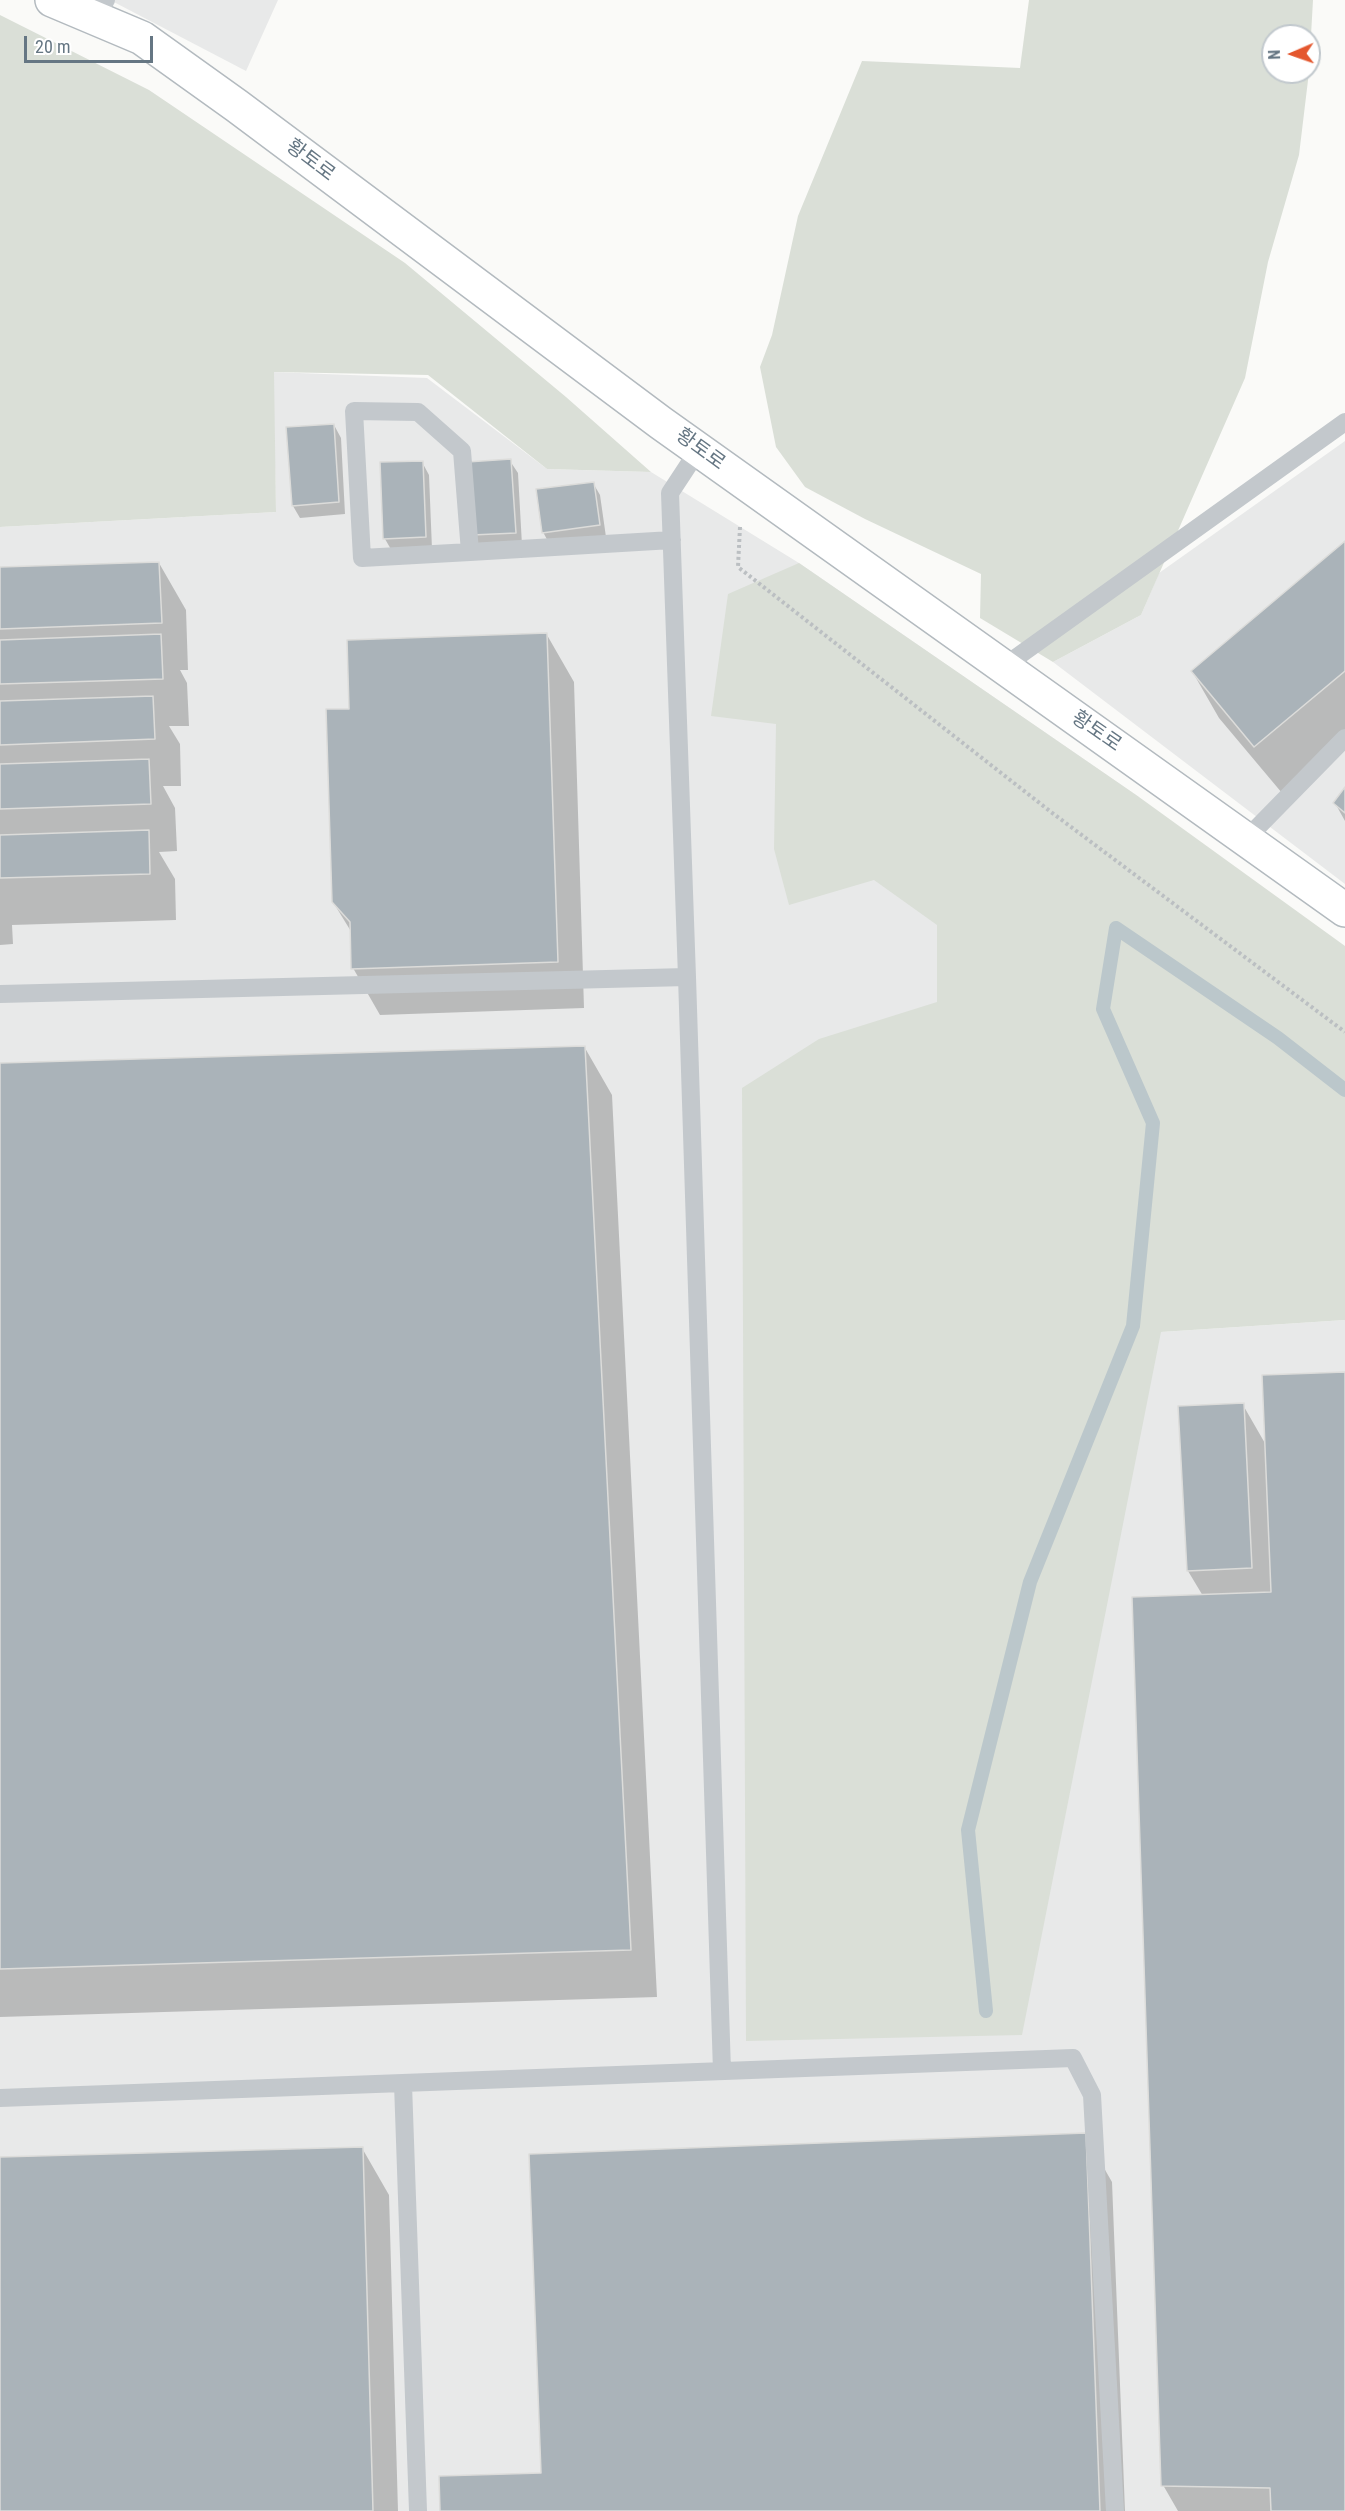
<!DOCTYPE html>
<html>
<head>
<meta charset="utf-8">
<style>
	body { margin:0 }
	#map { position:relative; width:1345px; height:2511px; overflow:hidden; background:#fafaf8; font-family:"Roboto Condensed",sans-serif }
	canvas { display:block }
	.north { position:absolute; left:1261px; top:24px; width:60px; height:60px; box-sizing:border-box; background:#fff; border:2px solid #c1c8cd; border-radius:50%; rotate:268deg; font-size:16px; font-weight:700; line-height:24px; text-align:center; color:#657683 }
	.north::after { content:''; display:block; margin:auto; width:21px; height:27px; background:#e4572e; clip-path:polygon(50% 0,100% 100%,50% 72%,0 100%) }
	.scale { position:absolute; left:24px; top:36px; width:129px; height:27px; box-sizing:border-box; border:3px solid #657683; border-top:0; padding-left:8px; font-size:18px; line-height:21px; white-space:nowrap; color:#657683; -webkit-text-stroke:4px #fff; paint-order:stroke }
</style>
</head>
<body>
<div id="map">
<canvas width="1345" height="2511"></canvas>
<div class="north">N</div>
<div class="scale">20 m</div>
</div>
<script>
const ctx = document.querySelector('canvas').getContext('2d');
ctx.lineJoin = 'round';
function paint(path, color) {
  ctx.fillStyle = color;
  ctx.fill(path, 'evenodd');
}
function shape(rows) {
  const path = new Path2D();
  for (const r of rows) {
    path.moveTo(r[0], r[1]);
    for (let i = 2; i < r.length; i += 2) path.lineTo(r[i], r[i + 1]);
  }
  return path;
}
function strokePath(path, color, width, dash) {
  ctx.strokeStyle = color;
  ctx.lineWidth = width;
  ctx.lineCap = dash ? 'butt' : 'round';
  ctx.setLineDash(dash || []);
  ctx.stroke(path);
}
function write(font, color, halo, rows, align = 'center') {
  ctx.font = font + ' "Roboto Condensed","Noto Sans KR",sans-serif';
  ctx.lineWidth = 6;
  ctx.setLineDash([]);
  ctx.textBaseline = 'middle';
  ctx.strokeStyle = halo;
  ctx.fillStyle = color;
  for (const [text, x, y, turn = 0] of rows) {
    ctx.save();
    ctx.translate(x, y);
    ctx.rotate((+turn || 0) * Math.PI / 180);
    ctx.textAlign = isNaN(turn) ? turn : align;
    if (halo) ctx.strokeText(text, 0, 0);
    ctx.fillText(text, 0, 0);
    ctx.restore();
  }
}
paint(shape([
	[110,0,278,0,246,71],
	[273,372,427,378,547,469,651,472,799,563,1139,797,1161,1332,1345,1320,1345,2511,0,2511,0,527,276,512],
	[1345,441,1345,884,1053,662,1141,615,1159,573]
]), '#e8e9e9');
paint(shape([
	[1029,0,1313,0,1309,71,1309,36,1273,36,1273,72,1309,72,1299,155,1268,262,1245,378,1141,615,1053,662,980,618,981,574,865,519,805,487,776,447,760,367,772,335,798,216,862,61,1020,68],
	[0,15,149,90,405,263,566,397,651,472,547,469,428,375,274,372,276,512,0,527],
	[799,563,1139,797,1345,946,1345,1320,1161,1332,1022,2035,746,2041,742,1088,819,1039,937,1002,937,925,874,880,789,905,774,849,776,724,711,716,728,594]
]), '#dadfd7');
paint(shape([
	[334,425,341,438,345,514,300,518,293,506],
	[510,461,518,473,522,545,480,547,473,535],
	[422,462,429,475,432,549,392,551,385,539],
	[593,483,600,495,606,537,550,545,543,532],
	[1345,543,1345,740,1282,793,1219,718,1192,671],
	[159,563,186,610,188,670,180,670,187,683,189,726,169,726,180,744,181,786,163,786,175,808,177,851,159,852,175,879,176,920,12,925,13,944,0,945,0,569],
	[547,635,574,682,584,1008,380,1015,353,968,352,933,333,902],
	[1345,790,1345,821,1335,803],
	[585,1048,612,1095,657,1997,0,2017,0,1064],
	[1345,1373,1345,2511,1178,2511,1163,2485,1203,1596,1188,1571,1243,1405,1266,1445],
	[1085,2135,1112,2182,1125,2511,442,2511,543,2474],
	[362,2148,389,2195,398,2511,0,2511,0,2159]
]), '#0003');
strokePath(shape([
	[986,2011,968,1830,1030,1582,1133,1326,1153,1123,1103,1009,1116,928,1278,1038,1345,1090]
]), '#bbc7cb', 14);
const building = shape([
	[334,424,339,502,292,506,286,427,334,424],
	[511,459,516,533,472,535,467,462,511,459],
	[423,461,426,537,383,539,380,462,423,461],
	[594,482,600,525,542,533,536,489,594,482],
	[1345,541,1345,671,1254,747,1191,671,1345,541],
	[159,562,162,623,0,629,0,567,159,562],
	[547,633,558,962,351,969,350,922,332,902,326,709,349,709,347,640,547,633],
	[161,634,163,679,0,684,0,640,161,634],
	[153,696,155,739,0,745,0,701,153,696],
	[149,759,151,804,0,809,0,764,149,759],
	[1345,787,1345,813,1333,803,1345,787],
	[149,830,150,874,0,878,0,835,149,830],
	[585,1046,631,1950,0,1969,0,1063,585,1046],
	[1345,1372,1345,2511,1271,2511,1270,2488,1161,2486,1132,1597,1271,1592,1262,1375,1345,1372],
	[1244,1403,1252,1568,1187,1571,1178,1406,1244,1403],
	[1086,2133,1100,2511,440,2511,439,2476,541,2473,529,2154,1086,2133],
	[363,2147,373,2511,0,2511,0,2157,363,2147]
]);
paint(building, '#aab3b9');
strokePath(building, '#dcdcda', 1.5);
const secondary = shape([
	[52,0,142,38,237,106,661,423,1345,910]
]);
strokePath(secondary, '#b3babf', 36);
strokePath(shape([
	[740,527,738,567,1051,812,1345,1032]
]), '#bbbfc2', 4, [3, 3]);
strokePath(shape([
	[93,17,106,0],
	[470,552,462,451,418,412,354,411,362,558,470,552,672,540],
	[1003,667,1345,422],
	[1246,839,1345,738],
	[687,977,670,493,699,449],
	[0,994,687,977,722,2071],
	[403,2084,418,2511],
	[0,2098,1073,2058,1092,2095,1115,2511]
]), '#c3c8cc', 18);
strokePath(secondary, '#fff', 33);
write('20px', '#657683', '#fff', [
	["황토로",310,161,37],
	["황토로",700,450,36],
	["황토로",1096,732,35]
]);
</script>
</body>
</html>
